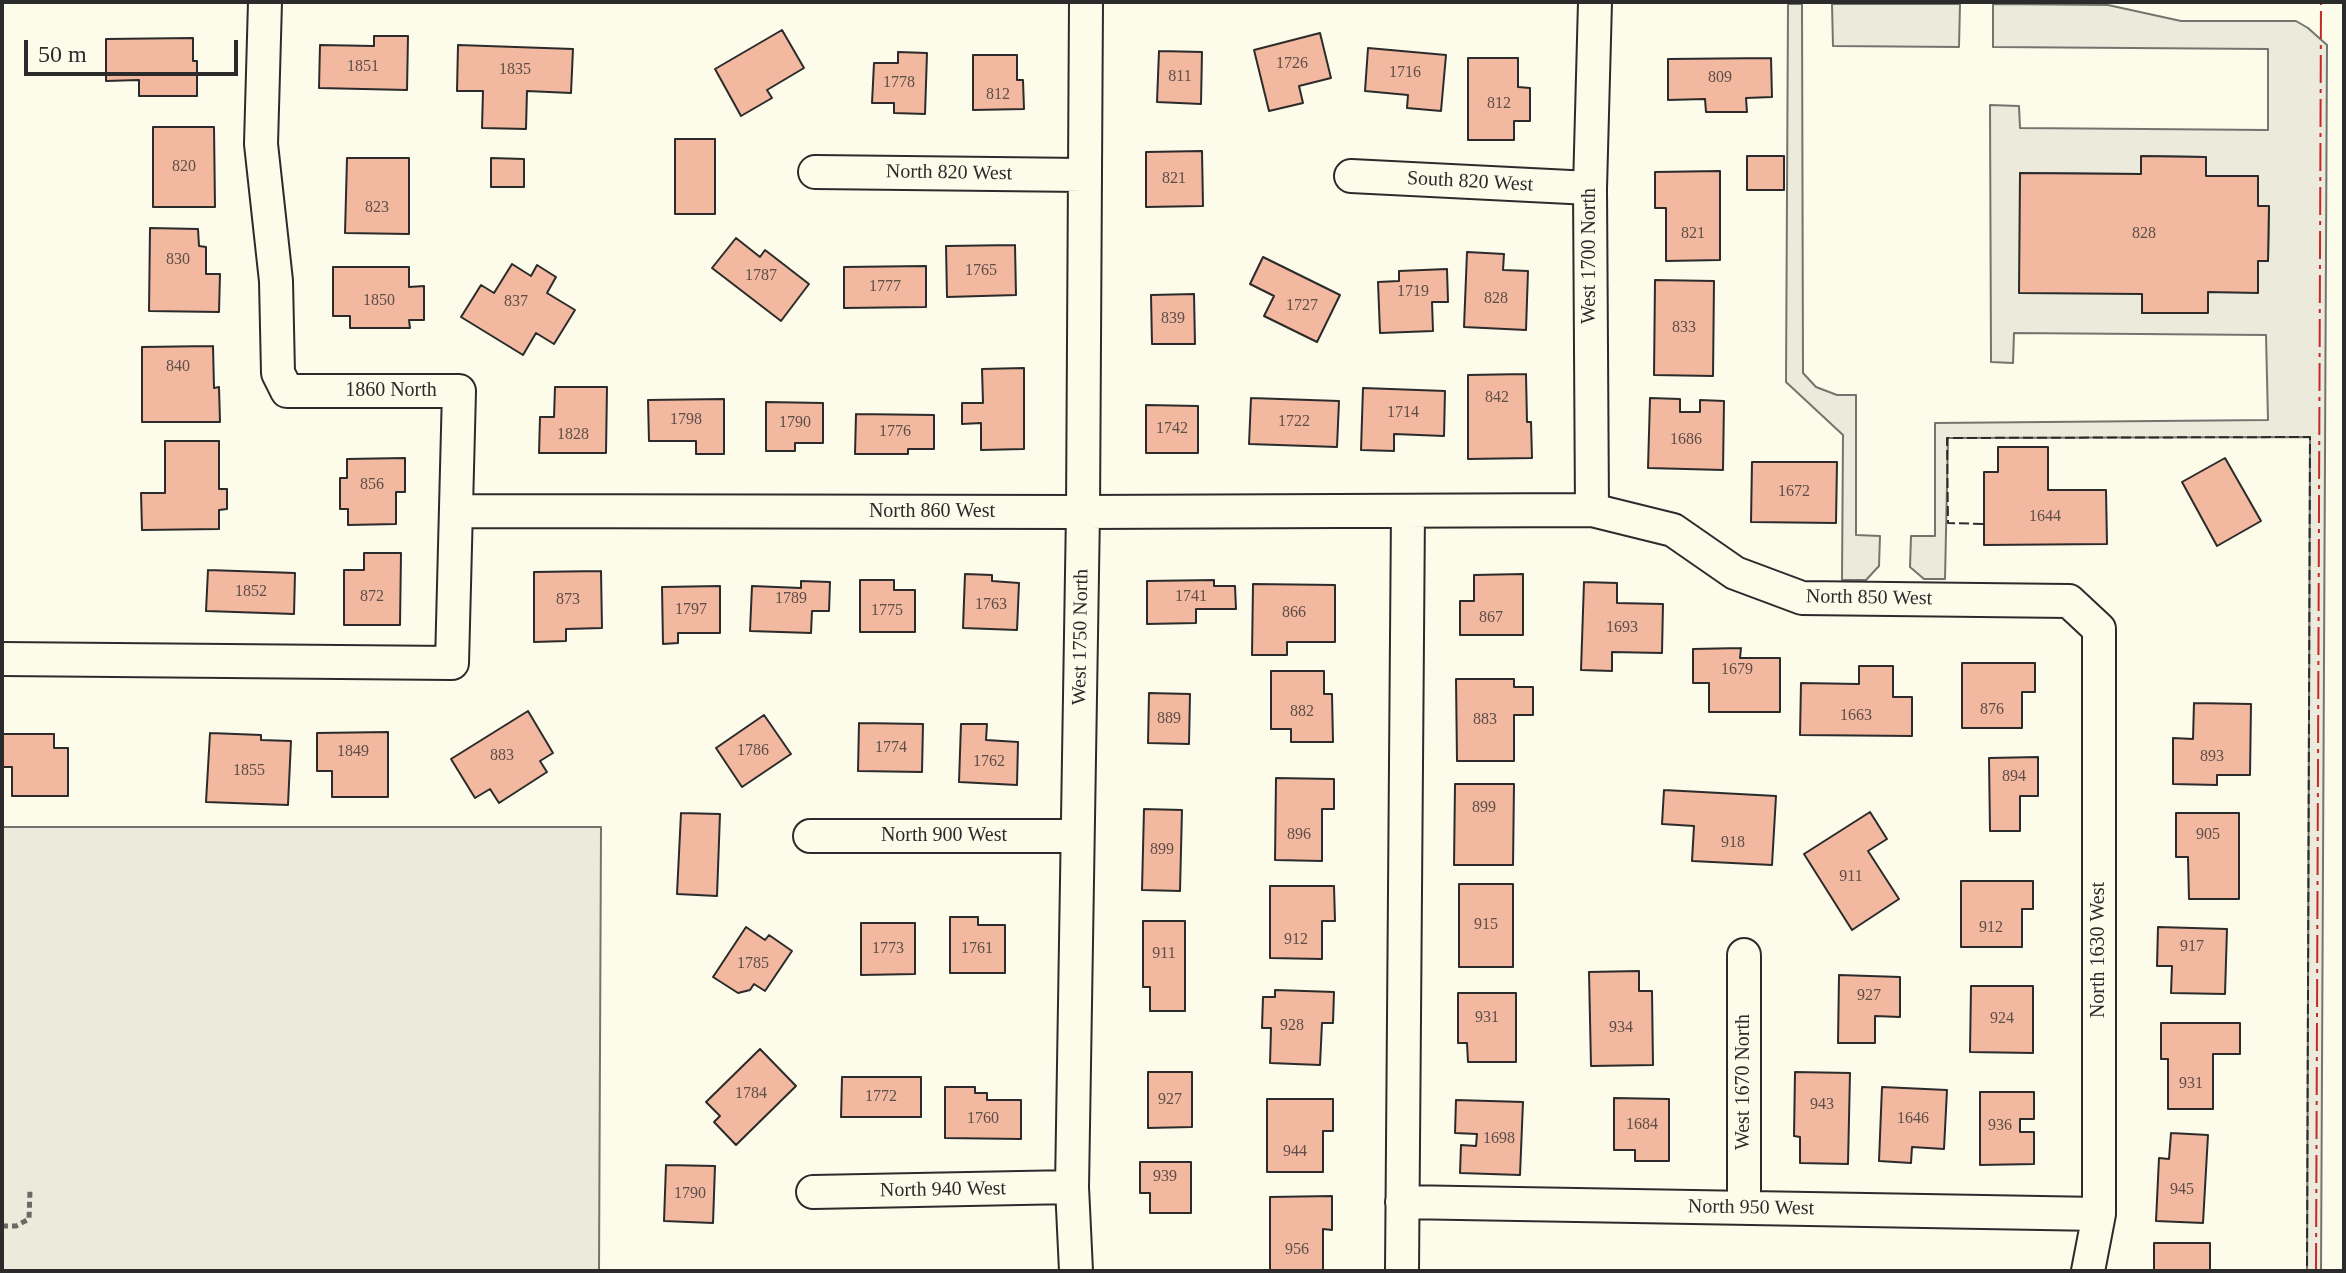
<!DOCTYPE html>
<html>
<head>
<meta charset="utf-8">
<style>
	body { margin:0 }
	#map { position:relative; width:2346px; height:1273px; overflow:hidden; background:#fdfbea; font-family:"Times New Roman",serif }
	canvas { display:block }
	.frame { position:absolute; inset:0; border:4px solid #2b2b2b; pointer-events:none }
	.scale { position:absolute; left:24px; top:40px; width:214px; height:36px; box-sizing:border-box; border:4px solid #2b2b2b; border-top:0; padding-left:10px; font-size:24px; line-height:28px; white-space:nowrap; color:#2b2b2b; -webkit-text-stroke:6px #fdfbea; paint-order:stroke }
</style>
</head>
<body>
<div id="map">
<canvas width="2346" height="1273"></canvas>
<div class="frame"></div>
<div class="scale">50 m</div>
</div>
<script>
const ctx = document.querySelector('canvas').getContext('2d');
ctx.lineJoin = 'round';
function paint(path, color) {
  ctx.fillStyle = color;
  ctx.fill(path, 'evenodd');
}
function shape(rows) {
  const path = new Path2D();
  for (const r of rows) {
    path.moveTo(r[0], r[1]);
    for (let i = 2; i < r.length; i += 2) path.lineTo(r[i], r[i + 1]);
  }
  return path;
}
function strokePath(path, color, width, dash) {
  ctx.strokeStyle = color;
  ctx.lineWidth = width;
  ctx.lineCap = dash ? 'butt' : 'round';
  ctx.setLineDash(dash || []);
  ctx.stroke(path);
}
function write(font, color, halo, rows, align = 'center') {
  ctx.font = font + ' "Times New Roman",serif';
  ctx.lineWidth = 6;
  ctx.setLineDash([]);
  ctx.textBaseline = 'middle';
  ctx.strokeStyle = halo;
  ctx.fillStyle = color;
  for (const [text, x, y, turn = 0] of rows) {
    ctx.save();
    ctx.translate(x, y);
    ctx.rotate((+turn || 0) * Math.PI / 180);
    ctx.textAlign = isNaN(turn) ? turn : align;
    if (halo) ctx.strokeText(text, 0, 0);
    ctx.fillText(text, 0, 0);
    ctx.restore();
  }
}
const green = shape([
	[1788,4,1802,4,1803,373,1816,387,1837,395,1856,395,1856,535,1880,536,1879,566,1866,580,1842,580,1843,435,1786,382,1788,4],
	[1832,4,1960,4,1959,47,1833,46,1832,4],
	[1993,4,2108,5,2181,21,2296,21,2308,28,2327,45,2321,1271,2307,1271,2310,437,1948,438,1945,579,1924,579,1910,567,1911,536,1935,536,1935,423,2268,420,2266,335,2014,333,2013,363,1991,362,1990,105,2019,106,2020,128,2268,130,2268,49,1993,47,1993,4],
	[2142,156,2205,157,2206,176,2258,176,2258,206,2269,207,2268,261,2258,261,2258,292,2208,292,2207,313,2142,313,2142,294,2020,173,2141,174,2142,156],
	[2,827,601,827,599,1271,2,1271,2,827]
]);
paint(green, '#ecebdb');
strokePath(green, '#74746e', 2);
const building = shape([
	[782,30,804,68,767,90,772,98,741,116,715,69,782,30],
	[1320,33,1331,78,1299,86,1303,103,1269,111,1254,50,1320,33],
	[374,36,408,36,407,90,319,88,320,45,374,46,374,36],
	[193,38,193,61,197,61,197,96,139,96,139,80,106,81,106,39,193,38],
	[458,45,573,49,571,93,527,91,526,129,482,128,483,91,457,91,458,45],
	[1368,48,1446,55,1441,111,1407,108,1408,95,1365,91,1368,48],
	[1159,51,1202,52,1201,104,1157,102,1159,51],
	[898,52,927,53,925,114,894,113,894,103,872,103,874,63,898,63,898,52],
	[973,55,1017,55,1017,80,1023,80,1024,109,973,110,973,55],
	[1468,58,1518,58,1518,87,1530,88,1530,121,1514,121,1514,140,1468,140,1468,58],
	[1771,58,1772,97,1746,98,1747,112,1706,112,1705,99,1668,100,1668,59,1771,58],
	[153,127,214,127,215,207,153,207,153,127],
	[675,139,715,139,715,214,675,214,675,139],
	[1202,151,1203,206,1146,207,1146,152,1202,151],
	[1747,156,1784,156,1784,190,1747,190,1747,156],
	[2141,156,2206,157,2206,176,2258,176,2258,206,2269,206,2268,261,2258,261,2258,293,2208,292,2208,313,2142,313,2142,294,2019,293,2020,173,2141,174,2141,156],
	[347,158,409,158,409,234,345,233,347,158],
	[491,158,524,159,524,187,491,187,491,158],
	[1720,171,1720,260,1666,261,1666,208,1655,208,1655,172,1720,171],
	[150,228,198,229,199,246,206,247,206,274,220,274,219,312,149,311,150,228],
	[736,238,760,257,765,250,809,284,781,321,712,268,736,238],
	[1015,245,1016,295,947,297,946,246,1015,245],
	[1467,252,1504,254,1503,270,1528,271,1526,330,1464,327,1467,252],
	[1263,257,1340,295,1317,342,1264,316,1274,296,1250,284,1263,257],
	[512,264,531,276,537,265,556,277,547,293,575,310,554,344,536,333,523,355,461,317,481,285,494,293,512,264],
	[926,266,926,307,844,308,844,267,926,266],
	[333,267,409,267,409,287,424,286,424,320,409,320,410,328,350,328,350,316,333,316,333,267],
	[1447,269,1448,302,1432,302,1433,331,1380,333,1378,282,1399,281,1399,271,1447,269],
	[1655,280,1714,281,1713,376,1654,375,1655,280],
	[1194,294,1195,344,1152,344,1151,295,1194,294],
	[213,346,214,388,219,387,220,422,142,422,142,347,213,346],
	[1024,368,1024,449,981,450,981,423,962,424,962,403,983,403,982,369,1024,368],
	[1526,374,1527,422,1531,422,1532,458,1468,459,1468,375,1526,374],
	[555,387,607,387,606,453,539,453,540,417,554,417,555,387],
	[1363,388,1445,391,1444,436,1394,434,1394,451,1361,450,1363,388],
	[1251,398,1339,401,1337,447,1249,444,1251,398],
	[1650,398,1680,399,1680,412,1700,412,1700,400,1724,401,1723,470,1648,468,1650,398],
	[724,399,724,454,696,454,696,441,649,441,648,400,724,399],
	[766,402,823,403,823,443,795,443,795,451,766,451,766,402],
	[1146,405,1198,406,1198,453,1146,453,1146,405],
	[856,414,934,415,934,449,908,449,908,454,855,454,856,414],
	[165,441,219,441,219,489,227,489,227,509,219,510,219,529,142,530,141,493,165,493,165,441],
	[1998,447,2048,447,2048,490,2106,490,2107,544,1984,545,1984,472,1998,472,1998,447],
	[405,458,405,492,396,492,396,524,348,525,348,509,340,509,340,478,347,478,347,459,405,458],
	[2225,458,2261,521,2217,546,2182,482,2225,458],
	[1752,462,1837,462,1836,523,1751,522,1752,462],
	[364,553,401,553,400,625,344,625,344,570,364,570,364,553],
	[208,570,295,573,294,614,206,611,208,570],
	[601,571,602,628,566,629,566,641,534,642,534,572,601,571],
	[965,574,992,575,992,581,1019,583,1017,630,963,628,965,574],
	[1523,574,1523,635,1460,635,1460,601,1474,601,1474,575,1523,574],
	[860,580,894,580,894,590,915,590,915,632,860,632,860,580],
	[1214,580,1214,586,1235,586,1236,609,1196,609,1196,623,1147,624,1147,581,1214,580],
	[801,581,830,582,829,611,812,611,811,633,750,631,752,586,801,588,801,581],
	[1584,582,1617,583,1617,603,1663,604,1662,653,1612,652,1612,671,1581,670,1584,582],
	[1253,584,1335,585,1335,642,1287,642,1287,655,1252,655,1253,584],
	[720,586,720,633,678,633,678,643,663,644,662,587,720,586],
	[1741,648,1740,658,1780,658,1780,712,1709,712,1709,683,1693,683,1693,649,1741,648],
	[1962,663,2035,663,2035,692,2022,692,2022,728,1962,728,1962,663],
	[1859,666,1893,666,1893,697,1912,697,1912,736,1800,735,1801,683,1859,684,1859,666],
	[1271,671,1324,671,1324,694,1332,694,1333,742,1291,742,1291,729,1271,729,1271,671],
	[1456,679,1514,679,1514,687,1533,687,1533,715,1514,715,1514,761,1457,761,1456,679],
	[1149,693,1190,694,1189,744,1148,743,1149,693],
	[2194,703,2251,704,2250,775,2217,775,2217,785,2173,784,2173,738,2193,739,2194,703],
	[528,711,553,753,540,761,547,772,499,803,490,789,475,798,451,759,528,711],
	[764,715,791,754,742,787,716,748,764,715],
	[859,723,923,724,922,772,858,771,859,723],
	[961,724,987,724,986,740,1018,742,1017,785,959,782,961,724],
	[388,732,388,797,332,797,332,771,317,771,317,733,388,732],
	[210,733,261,735,261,740,291,741,288,805,206,802,210,733],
	[2,734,54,734,54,748,68,748,68,796,12,796,12,767,2,767,2,734],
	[2038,757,2038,796,2020,796,2020,831,1990,831,1989,758,2038,757],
	[1276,778,1334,779,1334,809,1322,809,1322,861,1275,860,1276,778],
	[1455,784,1514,784,1513,865,1454,865,1455,784],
	[1664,790,1776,796,1772,865,1692,861,1694,826,1662,824,1664,790],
	[1144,809,1182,810,1180,891,1142,890,1144,809],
	[1870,812,1887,839,1868,851,1899,899,1852,930,1804,854,1870,812],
	[681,813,720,814,717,896,677,894,681,813],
	[2176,813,2239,813,2239,899,2189,899,2188,857,2176,857,2176,813],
	[1961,881,2033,881,2033,909,2022,909,2022,947,1961,947,1961,881],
	[1459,884,1513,884,1513,967,1459,967,1459,884],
	[1270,886,1334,886,1335,921,1322,921,1322,959,1270,958,1270,886],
	[950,917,978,917,978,925,1005,925,1005,973,950,973,950,917],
	[1143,921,1185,921,1185,1011,1150,1011,1150,987,1143,987,1143,921],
	[861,923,915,923,915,974,861,975,861,923],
	[746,927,765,940,769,935,792,951,765,991,754,984,750,990,738,993,713,977,746,927],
	[2158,927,2227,929,2225,994,2171,993,2172,966,2157,966,2158,927],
	[1639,971,1639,991,1652,991,1653,1065,1591,1066,1589,972,1639,971],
	[1839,975,1900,977,1900,1017,1875,1016,1875,1043,1838,1043,1839,975],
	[1971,986,2033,986,2033,1053,1970,1052,1971,986],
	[1275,990,1334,992,1333,1023,1322,1023,1320,1065,1270,1063,1271,1028,1262,1028,1263,997,1275,997,1275,990],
	[1458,993,1516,993,1516,1062,1468,1062,1467,1043,1458,1043,1458,993],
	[2161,1023,2240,1023,2240,1054,2213,1054,2213,1109,2168,1109,2168,1059,2161,1059,2161,1023],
	[760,1049,796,1086,736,1145,714,1122,720,1116,706,1102,760,1049],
	[1148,1072,1192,1072,1192,1127,1148,1128,1148,1072],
	[1795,1072,1850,1073,1848,1164,1800,1163,1800,1137,1794,1136,1795,1072],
	[842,1077,921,1077,921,1117,841,1117,842,1077],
	[945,1087,975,1087,975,1093,987,1093,987,1100,1021,1100,1021,1139,945,1138,945,1087],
	[1882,1087,1947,1090,1944,1149,1912,1147,1911,1163,1879,1161,1882,1087],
	[1980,1092,2034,1092,2034,1119,2020,1119,2020,1132,2034,1132,2034,1164,1980,1165,1980,1092],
	[1614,1098,1669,1099,1669,1161,1635,1161,1635,1150,1614,1150,1614,1098],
	[1267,1099,1333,1099,1333,1131,1323,1131,1323,1172,1267,1172,1267,1099],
	[1456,1100,1523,1102,1520,1175,1460,1173,1461,1145,1476,1146,1477,1134,1455,1133,1456,1100],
	[2171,1133,2208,1135,2203,1223,2156,1221,2159,1158,2169,1159,2171,1133],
	[1140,1162,1191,1162,1191,1213,1150,1213,1150,1193,1140,1193,1140,1162],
	[666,1165,715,1166,713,1223,664,1221,666,1165],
	[1332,1196,1332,1230,1323,1229,1323,1271,1270,1271,1270,1197,1332,1196],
	[2154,1243,2210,1243,2210,1271,2154,1271,2154,1243]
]);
paint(building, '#f2b8a0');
strokePath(building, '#2b2b2b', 2);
const minor = shape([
	[815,172,1083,175],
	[1351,176,1590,188],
	[1592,510,1590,188,1595,2],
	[456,511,1083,512,1592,510,1673,530,1735,573,1802,598,2069,601,2099,629,2099,1214,2088,1271],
	[2,659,452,663,459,391,287,391,278,373,276,281,261,144,265,2],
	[810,836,1077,836],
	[1744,955,1744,1208],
	[813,1192,1072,1187],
	[1402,1202,2099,1214],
	[1076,1271,1072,1187,1083,512,1086,2],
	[1402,1271,1408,511]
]);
strokePath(minor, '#2b2b2b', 36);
strokePath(shape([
	[2,1226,16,1226,29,1219,30,1191]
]), '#6a6964', 5, [6, 4]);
strokePath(minor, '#fdfbea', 32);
strokePath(shape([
	[1983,524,1948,523,1947,438,2310,437,2307,1271]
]), '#2b2b2b', 2, [10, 4]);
strokePath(shape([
	[2316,1271,2321,2]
]), '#c62828', 2, [28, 6, 4, 6]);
write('16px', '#5d4e48', null, [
	["1726",1292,64],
	["1851",363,67],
	["1835",515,70],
	["1716",1405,73],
	["811",1180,77],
	["809",1720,78],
	["1778",899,83],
	["812",998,95],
	["812",1499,104],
	["820",184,167],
	["821",1174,179],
	["823",377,208],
	["821",1693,234],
	["828",2144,234],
	["830",178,260],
	["1765",981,271],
	["1787",761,276],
	["1777",885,287],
	["1719",1413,292],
	["828",1496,299],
	["1850",379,301],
	["837",516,302],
	["1727",1302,306],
	["839",1173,319],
	["833",1684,328],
	["840",178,367],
	["842",1497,398],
	["1714",1403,413],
	["1798",686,420],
	["1722",1294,422],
	["1790",795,423],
	["1742",1172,429],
	["1776",895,432],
	["1828",573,435],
	["1686",1686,440],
	["856",372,485],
	["1672",1794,492],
	["1644",2045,517],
	["1852",251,592],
	["872",372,597],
	["1741",1191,597],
	["1789",791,599],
	["873",568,600],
	["1763",991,605],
	["1797",691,610],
	["1775",887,611],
	["866",1294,613],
	["867",1491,618],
	["1693",1622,628],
	["1679",1737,670],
	["876",1992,710],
	["882",1302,712],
	["1663",1856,716],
	["889",1169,719],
	["883",1485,720],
	["1774",891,748],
	["1786",753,751],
	["1849",353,752],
	["883",502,756],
	["893",2212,757],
	["1762",989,762],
	["1855",249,771],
	["894",2014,777],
	["899",1484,808],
	["896",1299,835],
	["905",2208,835],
	["918",1733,843],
	["899",1162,850],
	["911",1851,877],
	["915",1486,925],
	["912",1991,928],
	["912",1296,940],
	["917",2192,947],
	["1773",888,949],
	["1761",977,949],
	["911",1164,954],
	["1785",753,964],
	["927",1869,996],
	["931",1487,1018],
	["924",2002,1019],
	["928",1292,1026],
	["934",1621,1028],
	["931",2191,1084],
	["1784",751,1094],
	["1772",881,1097],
	["927",1170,1100],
	["943",1822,1105],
	["1760",983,1119],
	["1646",1913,1119],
	["1684",1642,1125],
	["936",2000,1126],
	["1698",1499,1139],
	["944",1295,1152],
	["939",1165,1177],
	["945",2182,1190],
	["1790",690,1194],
	["956",1297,1250]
]);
write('20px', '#2b2b2b', '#fdfbea', [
	["North 820 West",949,173,1],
	["South 820 West",1470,182,3],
	["West 1700 North",1590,256,-90],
	["1860 North",391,391],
	["North 860 West",932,512],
	["North 850 West",1869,598,1],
	["West 1750 North",1081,637,-89],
	["North 900 West",944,836],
	["North 1630 West",2099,950,-90],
	["West 1670 North",1744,1082,-90],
	["North 940 West",943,1190,-1],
	["North 950 West",1751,1208,1]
]);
</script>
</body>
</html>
